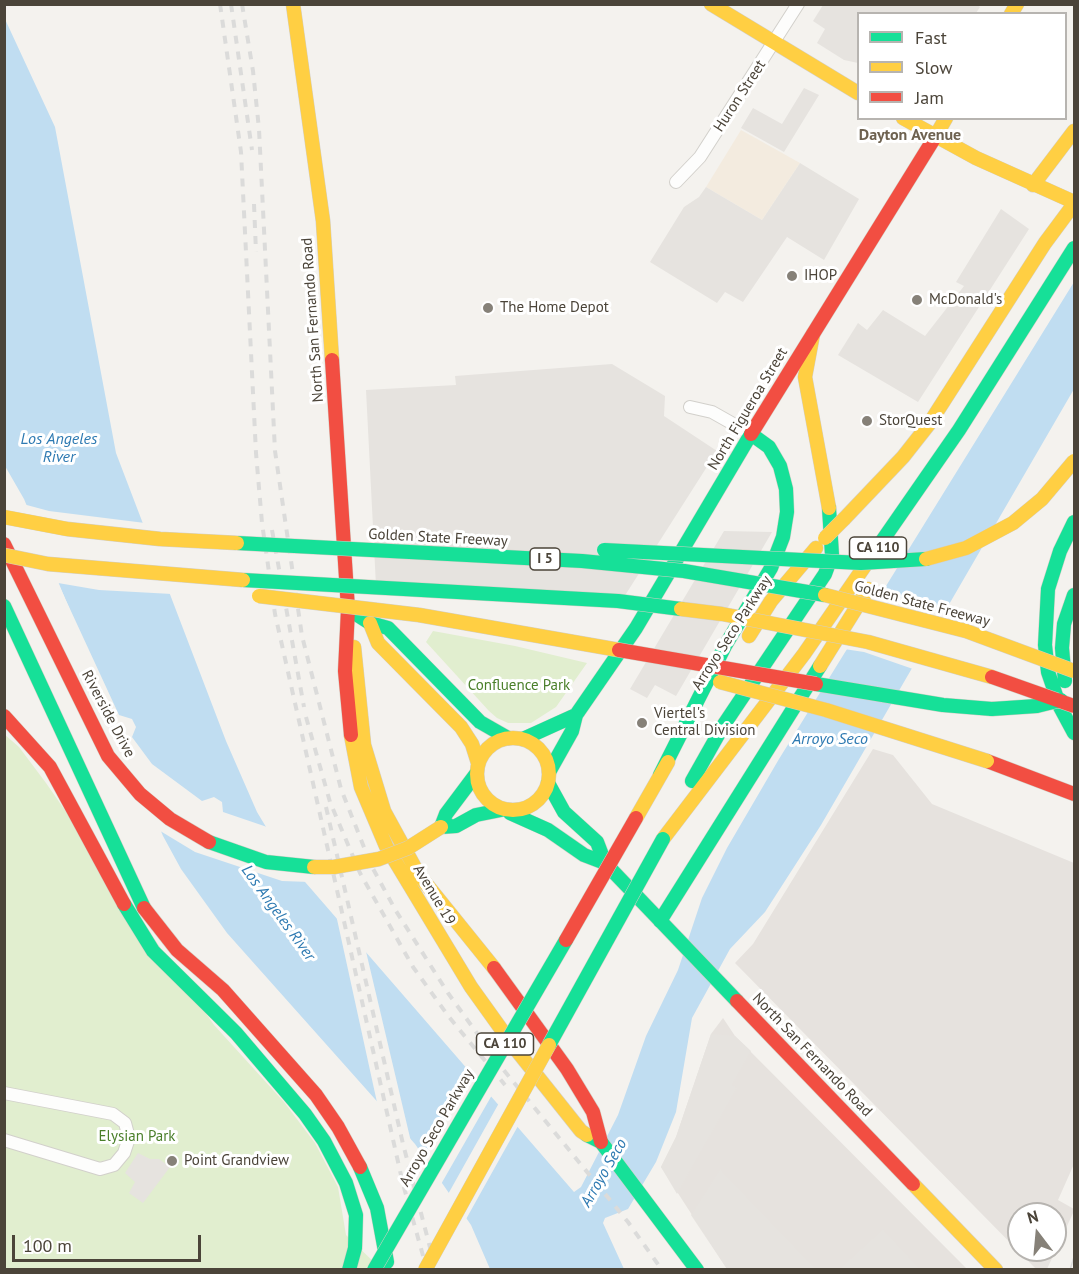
<!DOCTYPE html>
<html>
<head>
<meta charset="utf-8">
<style>
	body { margin:0 }
	#map { position:relative; width:1079px; height:1274px; overflow:hidden; background:#f4f2ee; font-family:"PT Sans",sans-serif }
	canvas { display:block }
	.frame { position:absolute; inset:0; border:6px solid #4b4439; pointer-events:none }
	.legend { position:absolute; left:857px; top:12px; width:210px; height:108px; box-sizing:border-box; background:#fff; border:2px solid #b7b4b0; margin:0; padding:8px 10px; list-style:none; font-size:18px; color:#4b4439 }
	.legend li { display:flex; align-items:center; gap:12px; height:30px }
	.legend b { width:30px; border:2px solid #b7b4b0 }
	.north { position:absolute; left:1007px; top:1202px; width:60px; height:60px; box-sizing:border-box; background:#fff; border:2px solid #b7b4b0; border-radius:50%; rotate:344deg; font-size:16px; font-weight:700; line-height:24px; text-align:center; color:#4b4439 }
	.north::after { content:''; display:block; margin:auto; width:21px; height:27px; background:#868178; clip-path:polygon(50% 0,100% 100%,50% 72%,0 100%) }
	.scale { position:absolute; left:12px; top:1235px; width:189px; height:27px; box-sizing:border-box; border:3px solid #4b4439; border-top:0; padding-left:8px; font-size:18px; line-height:21px; white-space:nowrap; color:#4b4439; -webkit-text-stroke:4px #fff; paint-order:stroke }
</style>
</head>
<body>
<div id="map">
<canvas width="1079" height="1274"></canvas>
<div class="frame"></div>
<ul class="legend">
<li><b style="height:8px;background:#16e098"></b>Fast</li>
<li><b style="height:8px;background:#ffcf43"></b>Slow</li>
<li><b style="height:8px;background:#f24e42"></b>Jam</li>
</ul>
<div class="north">N</div>
<div class="scale">100 m</div>
</div>
<script>
const ctx = document.querySelector('canvas').getContext('2d');
ctx.lineJoin = 'round';
function paint(path, color) {
  ctx.fillStyle = color;
  ctx.fill(path, 'evenodd');
}
function shape(rows) {
  const path = new Path2D();
  for (const r of rows) {
    if (r.length === 3) {
      path.moveTo(r[0] + r[2], r[1]);
      path.arc(r[0], r[1], r[2], 0, 2 * Math.PI);
      continue;
    }
    path.moveTo(r[0], r[1]);
    for (let i = 2; i < r.length; i += 2) path.lineTo(r[i], r[i + 1]);
  }
  return path;
}
function strokePath(path, color, width, dash) {
  ctx.strokeStyle = color;
  ctx.lineWidth = width;
  ctx.lineCap = dash ? 'butt' : 'round';
  ctx.setLineDash(dash || []);
  ctx.stroke(path);
}
function write(font, color, halo, rows, align = 'center') {
  ctx.font = font + ' "PT Sans",sans-serif';
  ctx.lineWidth = 6;
  ctx.setLineDash([]);
  ctx.textBaseline = 'middle';
  ctx.strokeStyle = halo;
  ctx.fillStyle = color;
  for (const [text, x, y, turn = 0] of rows) {
    ctx.save();
    ctx.translate(x, y);
    ctx.rotate((+turn || 0) * Math.PI / 180);
    ctx.textAlign = isNaN(turn) ? turn : align;
    if (halo) ctx.strokeText(text, 0, 0);
    ctx.fillText(text, 0, 0);
    ctx.restore();
  }
}
paint(shape([
	[741,130,800,163,762,220,706,187]
]), '#f3ebdf');
paint(shape([
	[873,749,893,755,932,804,1074,863,1074,1164,1058,1200,1074,1209,1074,1211,1047,1269,1036,1269,735,963,753,944],
	[1019,1214,1055,1214,1055,1250,1019,1250],
	[723,1018,735,1036,967,1269,727,1269,661,1167,676,1137,711,1034]
]), '#e6e2de');
paint(shape([
	[433,631,515,646,587,663,556,707,531,723,508,723,497,718,489,711,426,642],
	[4,734,19,747,46,783,214,1025,284,1102,315,1143,338,1187,346,1235,381,1269,5,1269]
]), '#e1eecf');
paint(shape([
	[976,4,980,7,976,13,858,14,858,63,844,60,817,43,825,29,813,21,823,5],
	[804,88,819,95,784,152,741,128,753,108,782,124],
	[800,163,859,199,824,260,787,237,743,302,725,292,717,303,650,262,684,207,699,197,706,187,762,220],
	[1001,209,1029,229,918,402,838,355,858,323,867,330,883,310,925,336,964,286,956,282],
	[612,364,665,396,664,416,717,451,624,597,376,586,366,390,456,385,455,376],
	[724,531,772,532,676,696,655,685,647,698,630,689],
	[711,1034,735,1036,751,1051,732,1085,737,1088,677,1194,661,1167,676,1137],
	[138,1153,150,1159,159,1159,170,1167,143,1203,129,1193,135,1182,125,1173],
	[720,1169,816,1269,727,1269,691,1215],
	[883,1229,920,1269,839,1269]
]), '#e6e3df');
paint(shape([
	[4,17,55,127,116,453,226,741,257,812,286,860,574,1192,581,1187,618,1115,646,1036,678,970,702,898,727,848,779,759,1074,282,1074,389,821,825,765,912,730,949,692,1018,676,1112,656,1162,628,1209,605,1218,603,1223,624,1269,490,1269,471,1225,415,1144,227,933,181,869,163,836,24,499,5,466]
]), '#c0ddf1');
paint(shape([
	[23,504,49,511,145,523,172,594,99,590,58,583,119,715,132,719,136,727,132,737,152,764,202,801,214,797,222,802,223,812,270,828,289,858,310,882,282,881,195,852,157,829],
	[879,592,947,610,913,669,864,652,844,649],
	[335,910,364,943,412,1146,378,1107],
	[472,1071,492,1095,440,1186,422,1159],
	[499,1103,518,1126,465,1221,447,1196]
]), '#f4f2ee');
const street = shape([
	[676,182,700,157,798,4],
	[690,407,712,412,751,434],
	[4,1093,113,1114,125,1123,129,1138,124,1153,114,1165,100,1169,4,1140]
]);
const fast = shape([
	[1074,522,1060,551,1048,589,1045,645,1048,672,1060,707,1074,733],
	[873,554,959,430,1074,248],
	[4,606,144,908],
	[348,609,370,623,388,628,480,722,508,738],
	[1065,681,1062,648,1064,624,1074,595],
	[816,684,943,705,992,709],
	[523,739,576,715],
	[549,772,572,731,576,715,636,628,751,434],
	[476,774,446,814,441,827,456,826,476,815,501,810],
	[660,775,725,646,771,568,783,537,787,512,786,489,780,466,769,447,751,434],
	[692,781,723,726,825,574,832,555,829,508],
	[548,783,564,812,597,842,605,863,737,1001],
	[510,813,548,830,584,855,605,863],
	[209,842,266,862,314,867],
	[124,904,153,951,236,1033,305,1114,324,1141,346,1183,356,1215,355,1248,349,1270],
	[660,921,820,666],
	[587,1135,601,1142,697,1270],
	[360,1167,377,1208,387,1262]
]);
const slow = shape([
	[293,4,323,221,332,360],
	[711,4,858,93],
	[1011,14,1017,4],
	[903,118,976,158,1074,202],
	[935,137,946,118],
	[1033,185,1074,131],
	[813,334,805,377,829,508],
	[844,519,903,457,929,424,1045,243,1074,204],
	[370,623,378,643,461,727,472,744,478,763],
	[749,636,771,601,816,548],
	[354,647,364,745,384,811,419,875,494,968],
	[820,666,868,589],
	[351,735,361,787,386,846,471,987,514,1047,581,1131,587,1135],
	[513,774,36],
	[636,818,668,762],
	[663,839,804,654,873,554],
	[913,1184,996,1270]
]);
const jam = shape([
	[332,360,348,609,345,671,351,735],
	[751,434,935,137],
	[4,544,108,756,140,794,170,819,209,842],
	[4,716,50,767,124,904],
	[987,761,1074,794],
	[144,908,177,950,223,990,316,1095,338,1127,360,1167],
	[494,968,567,1069,593,1112,601,1142],
	[737,1001,913,1184]
]);
strokePath(street, '#d2d0cb', 14);
strokePath(fast, '#d3cfc5', 15);
strokePath(slow, '#d3cfc5', 15);
strokePath(jam, '#d3cfc5', 15);
strokePath(street, '#fdfdfc', 12);
strokePath(fast, '#16e098', 14);
strokePath(slow, '#ffcf43', 14);
strokePath(jam, '#f24e42', 14);
strokePath(shape([
	[1070,1270,1074,1257]
]), '#dbdbda', 1.5);
strokePath(shape([
	[220,4,241,152,256,453,262,523,275,614,403,1184,427,1270],
	[231,4,252,150],
	[242,4,253,71,259,129,275,451,302,636,341,789,371,865,396,911,448,993,502,1068,628,1222,662,1270],
	[254,204,256,252],
	[272,530,304,707],
	[306,717,330,802,360,873,413,967,449,1017,505,1085],
	[326,807,403,1144,433,1259]
]), '#dbdbda', 4, [8, 8]);
const fastBridge = shape([
	[237,543,582,561,684,571,825,595],
	[604,550,861,563,926,559],
	[243,580,618,601,681,609],
	[992,709,1037,706,1061,700],
	[549,1045,663,839],
	[374,1270,566,940]
]);
const slowBridge = shape([
	[4,517,67,529,160,539,237,543],
	[825,538,844,519],
	[4,555,48,564,243,580],
	[926,559,966,548,1013,523,1042,499,1074,461],
	[825,595,966,631,1074,671],
	[259,596,419,615,619,650],
	[681,609,722,614,868,642,992,677],
	[720,682,826,710,987,761],
	[314,867,334,867,379,859,408,848,441,827],
	[425,1270,549,1045]
]);
const jamBridge = shape([
	[619,650,816,684],
	[992,677,1074,706],
	[566,940,636,818]
]);
strokePath(fastBridge, '#d3cfc5', 15, []);
strokePath(slowBridge, '#d3cfc5', 15, []);
strokePath(jamBridge, '#d3cfc5', 15, []);
strokePath(fastBridge, '#16e098', 14);
strokePath(slowBridge, '#ffcf43', 14);
strokePath(jamBridge, '#f24e42', 14);
for (const [x, y, r, color] of [
	[792,276,6,"#868178"],
	[917,300,6,"#868178"],
	[488,308,6,"#868178"],
	[867,421,6,"#868178"],
	[642,723,6,"#868178"],
	[172,1161,6,"#868178"]
]) {
  const dot = new Path2D();
  dot.arc(x, y, r, 0, 2 * Math.PI);
  ctx.fillStyle = color;
  ctx.fill(dot);
  strokePath(dot, '#fff', 2);
}
for (const [x, y, w] of [
	[878,548,57],
	[545,559,30],
	[505,1044,57]
]) {
  const box = new Path2D();
  box.roundRect(x - w / 2, y - 11, w, 22, 4.5);
  ctx.fillStyle = '#fff';
  ctx.fill(box);
  strokePath(box, '#4b4439', 1.5);
}
write('bold 14px', '#4b4439', null, [
	["CA 110",878,548],
	["I 5",545,559],
	["CA 110",505,1044]
]);
write('15px', '#4b4439', '#fff', [
	["Huron Street",740,96,-57],
	["North San Fernando Road",313,320,-94],
	["North Figueroa Street",748,409,-59],
	["Golden State Freeway",438,538,3],
	["Golden State Freeway",922,604,15],
	["Arroyo Seco Parkway",732,633,-57],
	["Riverside Drive",108,714,62],
	["Avenue 19",434,895,59],
	["North San Fernando Road",812,1055,46],
	["Arroyo Seco Parkway",437,1128,-60]
]);
write('15px', '#4b4439', '#fff', [
	["IHOP",804,276],
	["McDonald's",929,300],
	["The Home Depot",500,308],
	["StorQuest",879,421],
	["Viertel's",654,714],
	["Central Division",654,731],
	["Point Grandview",184,1161]
], 'left');
write('15px', '#4a7f2a', '#fff', [
	["Confluence Park",519,686],
	["Elysian Park",137,1137]
]);
write('bold 16px', '#6e6250', '#fff', [
	["Dayton Avenue",910,135]
]);
write('italic 16px', '#2e7ab2', '#fff', [
	["Los Angeles",59,439],
	["River",59,457],
	["Arroyo Seco",830,739],
	["Los Angeles River",278,913,54],
	["Arroyo Seco",604,1173,-60]
]);
</script>
</body>
</html>
